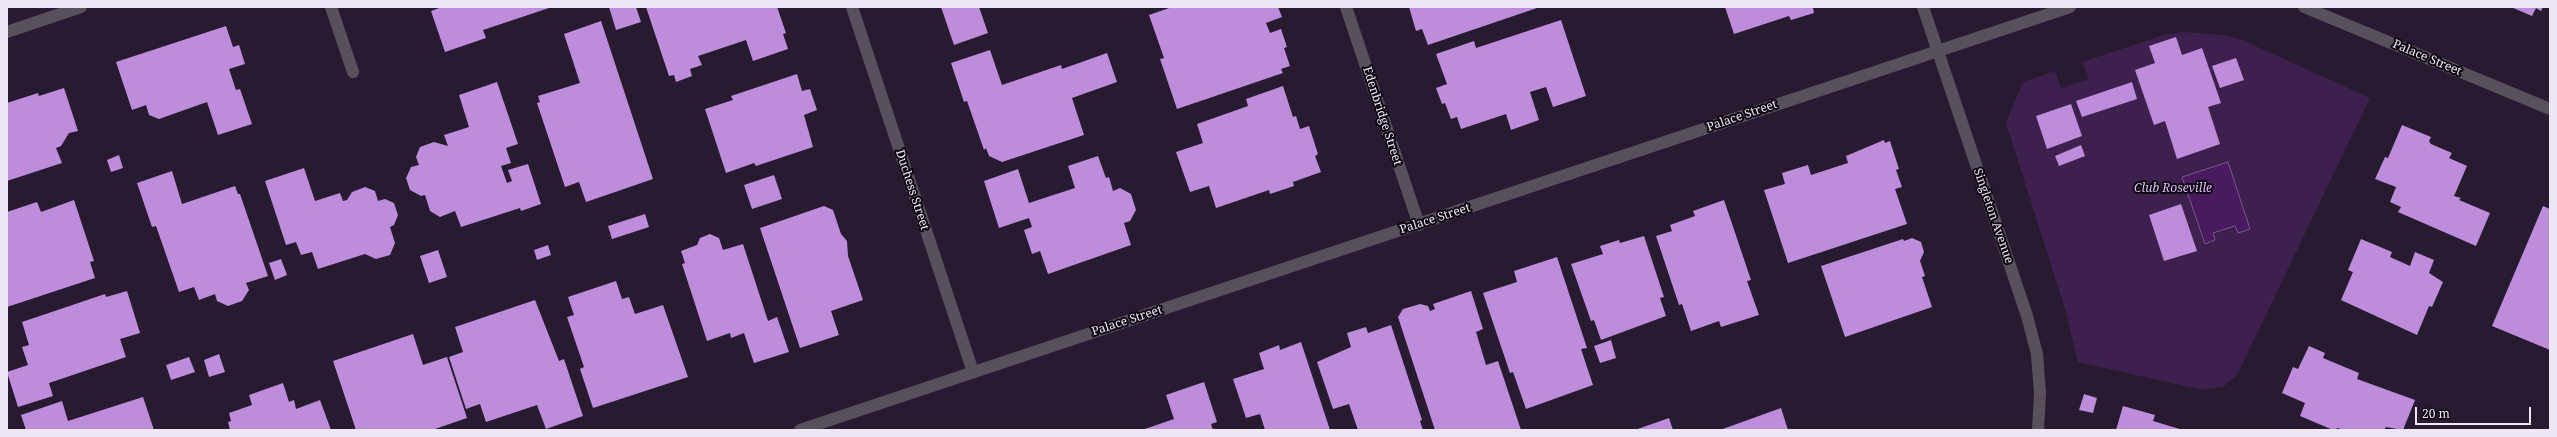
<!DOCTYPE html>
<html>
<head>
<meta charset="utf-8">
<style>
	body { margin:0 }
	#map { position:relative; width:2557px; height:437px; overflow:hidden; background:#281b31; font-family:"Noto Serif",serif }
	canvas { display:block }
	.frame { position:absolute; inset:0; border:8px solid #efe6f5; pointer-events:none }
	.scale { position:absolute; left:2415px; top:407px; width:116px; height:18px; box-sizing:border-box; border:2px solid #efe6f5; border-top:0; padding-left:5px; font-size:12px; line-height:14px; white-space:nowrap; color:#efe6f5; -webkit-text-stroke:3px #0e0812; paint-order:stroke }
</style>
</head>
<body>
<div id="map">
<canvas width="2557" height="437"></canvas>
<div class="frame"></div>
<div class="scale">20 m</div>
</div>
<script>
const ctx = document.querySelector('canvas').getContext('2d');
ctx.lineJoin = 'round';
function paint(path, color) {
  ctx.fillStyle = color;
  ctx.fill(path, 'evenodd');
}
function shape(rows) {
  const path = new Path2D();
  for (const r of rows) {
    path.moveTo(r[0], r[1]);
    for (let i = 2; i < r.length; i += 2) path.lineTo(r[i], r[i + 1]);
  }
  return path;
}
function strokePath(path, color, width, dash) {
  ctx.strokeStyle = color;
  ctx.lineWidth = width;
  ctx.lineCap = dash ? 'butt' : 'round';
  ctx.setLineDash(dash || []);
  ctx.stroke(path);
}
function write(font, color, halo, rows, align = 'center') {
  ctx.font = font + ' "Noto Serif",serif';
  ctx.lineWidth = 4;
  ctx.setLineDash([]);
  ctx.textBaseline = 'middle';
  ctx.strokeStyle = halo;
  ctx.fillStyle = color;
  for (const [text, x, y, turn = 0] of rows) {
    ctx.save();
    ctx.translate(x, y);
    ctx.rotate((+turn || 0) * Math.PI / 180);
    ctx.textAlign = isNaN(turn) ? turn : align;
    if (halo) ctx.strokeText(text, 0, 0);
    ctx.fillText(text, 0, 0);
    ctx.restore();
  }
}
paint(shape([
	[2183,32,2223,35,2242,40,2370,98,2237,375,2223,387,2203,390,2078,362,2066,312,2006,123,2023,82,2055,71,2061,88,2089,79,2082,62,2164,35]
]), '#3e204f');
const water = shape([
	[2228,162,2250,229,2238,233,2235,226,2213,233,2215,240,2205,244,2182,177,2228,162]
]);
paint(water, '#481a60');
strokePath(water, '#7a578d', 1);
paint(shape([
	[442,7,552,7,483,30,486,38,445,52,431,11],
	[609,7,636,7,641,22,616,30],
	[646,7,777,7,786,33,783,34,788,49,753,61,746,40,698,56,702,65,690,69,692,76,676,82,674,75,669,76],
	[941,7,979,7,988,33,954,45],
	[1172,7,1278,7,1282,17,1266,23,1270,33,1281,29,1287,47,1284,48,1290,66,1281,69,1283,73,1177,109,1160,59,1164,58,1149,15],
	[1409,7,1540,7,1428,45,1422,29,1416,31],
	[1725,7,1815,7,1813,8,1814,13,1791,20,1789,16,1734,34],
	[2511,7,2543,7,2541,11,2536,8,2532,16],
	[1561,20,1586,96,1553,107,1546,87,1530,92,1539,120,1511,130,1506,114,1461,129,1457,117,1451,119,1445,103,1442,104,1436,88,1447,84,1436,54,1474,41,1476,48],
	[601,21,653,179,586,202,579,182,565,187,537,103,540,102,538,96,580,83,564,34],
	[226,26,233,47,239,45,245,64,229,69,236,90,240,89,252,124,218,135,207,102,159,119,149,115,146,105,132,110,116,62],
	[2176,37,2182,55,2202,48,2221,103,2208,107,2220,144,2177,159,2165,121,2154,125,2135,70,2155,63,2149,46],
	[990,50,1002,85,1061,65,1062,69,1107,53,1117,82,1072,98,1084,135,1002,162,989,156,986,148,984,150,967,101,964,102,951,63],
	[2236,58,2244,80,2220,88,2212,66],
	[797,74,802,91,810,89,817,110,804,115,813,147,756,166,754,163,726,173,705,109,733,100,731,96],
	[497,82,518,144,506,148,511,163,501,166,507,183,512,181,508,170,528,164,541,204,521,211,520,208,461,227,455,211,440,217,430,211,425,195,421,196,410,190,406,178,411,167,419,165,416,157,420,147,434,142,448,146,444,135,469,127,459,95],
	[2132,82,2137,99,2082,117,2076,101],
	[1283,86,1293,117,1296,116,1300,129,1309,126,1318,154,1315,156,1321,172,1293,182,1294,186,1270,194,1269,190,1216,208,1209,186,1190,192,1176,152,1203,143,1197,124,1248,106,1246,99],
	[64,88,78,131,69,133,61,146,56,148,62,163,7,181,7,103,38,93,39,96],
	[2071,104,2082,136,2047,149,2036,116],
	[2402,125,2431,137,2429,141,2431,144,2452,153,2449,158,2467,166,2454,196,2461,198,2459,200,2490,213,2476,246,2398,212,2401,207,2390,202,2396,187,2375,179,2385,157,2388,158],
	[1884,140,1885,143,1890,141,1899,169,1896,170,1902,187,1895,189,1907,224,1788,263,1764,190,1785,184,1782,173,1808,165,1811,175,1848,163,1846,156],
	[2081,145,2085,156,2059,166,2055,156],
	[119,155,123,168,111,172,107,160],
	[1098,156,1106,178,1109,177,1113,191,1120,188,1131,194,1136,210,1130,221,1124,223,1131,245,1048,274,1040,251,1032,254,1024,230,1032,227,1029,218,999,228,984,181,1018,169,1029,203,1075,188,1068,166],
	[304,168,315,201,340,193,343,201,347,200,352,192,365,187,375,191,378,201,385,199,394,203,398,215,394,225,390,227,395,243,390,255,376,259,365,254,318,269,312,252,301,255,296,242,286,245,265,181],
	[172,171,182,204,235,186,238,194,240,194,268,276,246,283,249,290,242,301,228,306,217,301,215,294,199,300,194,287,179,292,156,226,152,227,137,183],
	[774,175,782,199,752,209,744,185],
	[74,200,94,261,90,262,95,278,7,307,7,212,37,202,41,212],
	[1724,200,1751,280,1747,281,1759,315,1721,327,1719,321,1691,331,1682,304,1679,305,1656,236,1672,231,1670,225,1695,216,1693,211],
	[2181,204,2197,251,2164,261,2149,215],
	[824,206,833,210,841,234,847,241,848,256,863,300,831,311,839,335,800,348,760,228],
	[2543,206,2550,209,2550,350,2492,326],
	[645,214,649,227,612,239,608,226],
	[710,234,719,238,723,250,743,244,768,321,777,317,789,352,754,363,744,333,731,338,730,333,707,341,682,264,685,263,681,251,697,245,700,238],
	[1644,236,1664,297,1660,298,1666,316,1601,340,1594,320,1591,321,1571,264,1603,254,1600,246,1619,240,1620,243],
	[1912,238,1921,242,1924,252,1920,261,1925,276,1922,277,1932,307,1845,337,1821,266,1903,239,1904,241],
	[2361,239,2392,252,2390,257,2410,266,2415,252,2434,260,2429,273,2443,282,2432,307,2429,306,2417,335,2341,300,2353,272,2348,270],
	[548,245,551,255,537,260,534,250],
	[438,250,447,277,429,283,420,256],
	[1557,257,1587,348,1581,349,1593,385,1526,409,1513,372,1510,373,1483,293,1517,282,1514,271],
	[281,259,287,275,275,280,269,263],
	[616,281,622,299,629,297,635,314,663,305,688,377,593,408,580,369,584,367,567,317,574,315,568,297],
	[127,291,140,333,120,339,126,357,49,383,53,396,18,407,7,372,28,365,22,347,29,345,22,322,105,294,106,297],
	[1471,291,1483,329,1476,332,1486,365,1498,361,1521,430,1435,430,1398,317,1403,309,1420,304,1428,306,1430,311,1435,309,1433,304],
	[535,300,559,361,564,359,583,416,546,429,537,405,486,422,480,404,466,409,449,357,463,352,455,327],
	[1391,325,1422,420,1420,421,1423,430,1358,430,1349,404,1333,409,1317,362,1351,347,1347,333,1366,327,1368,333],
	[413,334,423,365,447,357,467,418,432,430,356,430,333,361],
	[1611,340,1616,358,1600,363,1594,346],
	[1301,342,1330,430,1265,430,1260,414,1246,418,1233,379,1264,369,1259,353,1279,345,1280,350],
	[2309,346,2325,353,2323,358,2359,373,2357,379,2415,400,2403,430,2386,427,2384,430,2343,430,2338,428,2333,430,2300,416,2305,403,2282,393,2293,367,2298,369],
	[219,354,225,372,209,377,204,360],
	[189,357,195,372,171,380,166,365],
	[1204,382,1217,422,1211,424,1213,430,1142,430,1174,419,1166,395],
	[283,383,289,402,294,400,296,409,320,400,331,430,230,430,228,422,231,421,229,413,252,405,249,395],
	[2084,394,2097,398,2093,413,2079,410],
	[143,397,154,430,26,430,21,415,62,401,68,421],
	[2123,406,2155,415,2153,421,2183,430,2116,430],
	[1781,408,1788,430,1720,430],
	[1669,418,1673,430,1635,430]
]), '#bd8ddc');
strokePath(shape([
	[331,7,353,72],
	[852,7,973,372],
	[1346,7,1419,225],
	[1923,7,2027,316,2037,354,2040,393,2038,430],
	[7,32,81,7]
]), '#58515d', 12);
strokePath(shape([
	[2304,7,2550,109],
	[800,430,2070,7]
]), '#58515d', 12);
write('12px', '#efe6f5', '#0e0812', [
	["Palace Street",2427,58,23],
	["Edenbridge Street",1382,116,72],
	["Palace Street",1742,116,-19],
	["Duchess Street",912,190,72],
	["Singleton Avenue",1993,216,71],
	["Palace Street",1435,219,-18],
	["Palace Street",1127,321,-18]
]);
write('italic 12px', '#e0bcf9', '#0e0812', [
	["Club Roseville",2173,189]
]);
</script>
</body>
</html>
